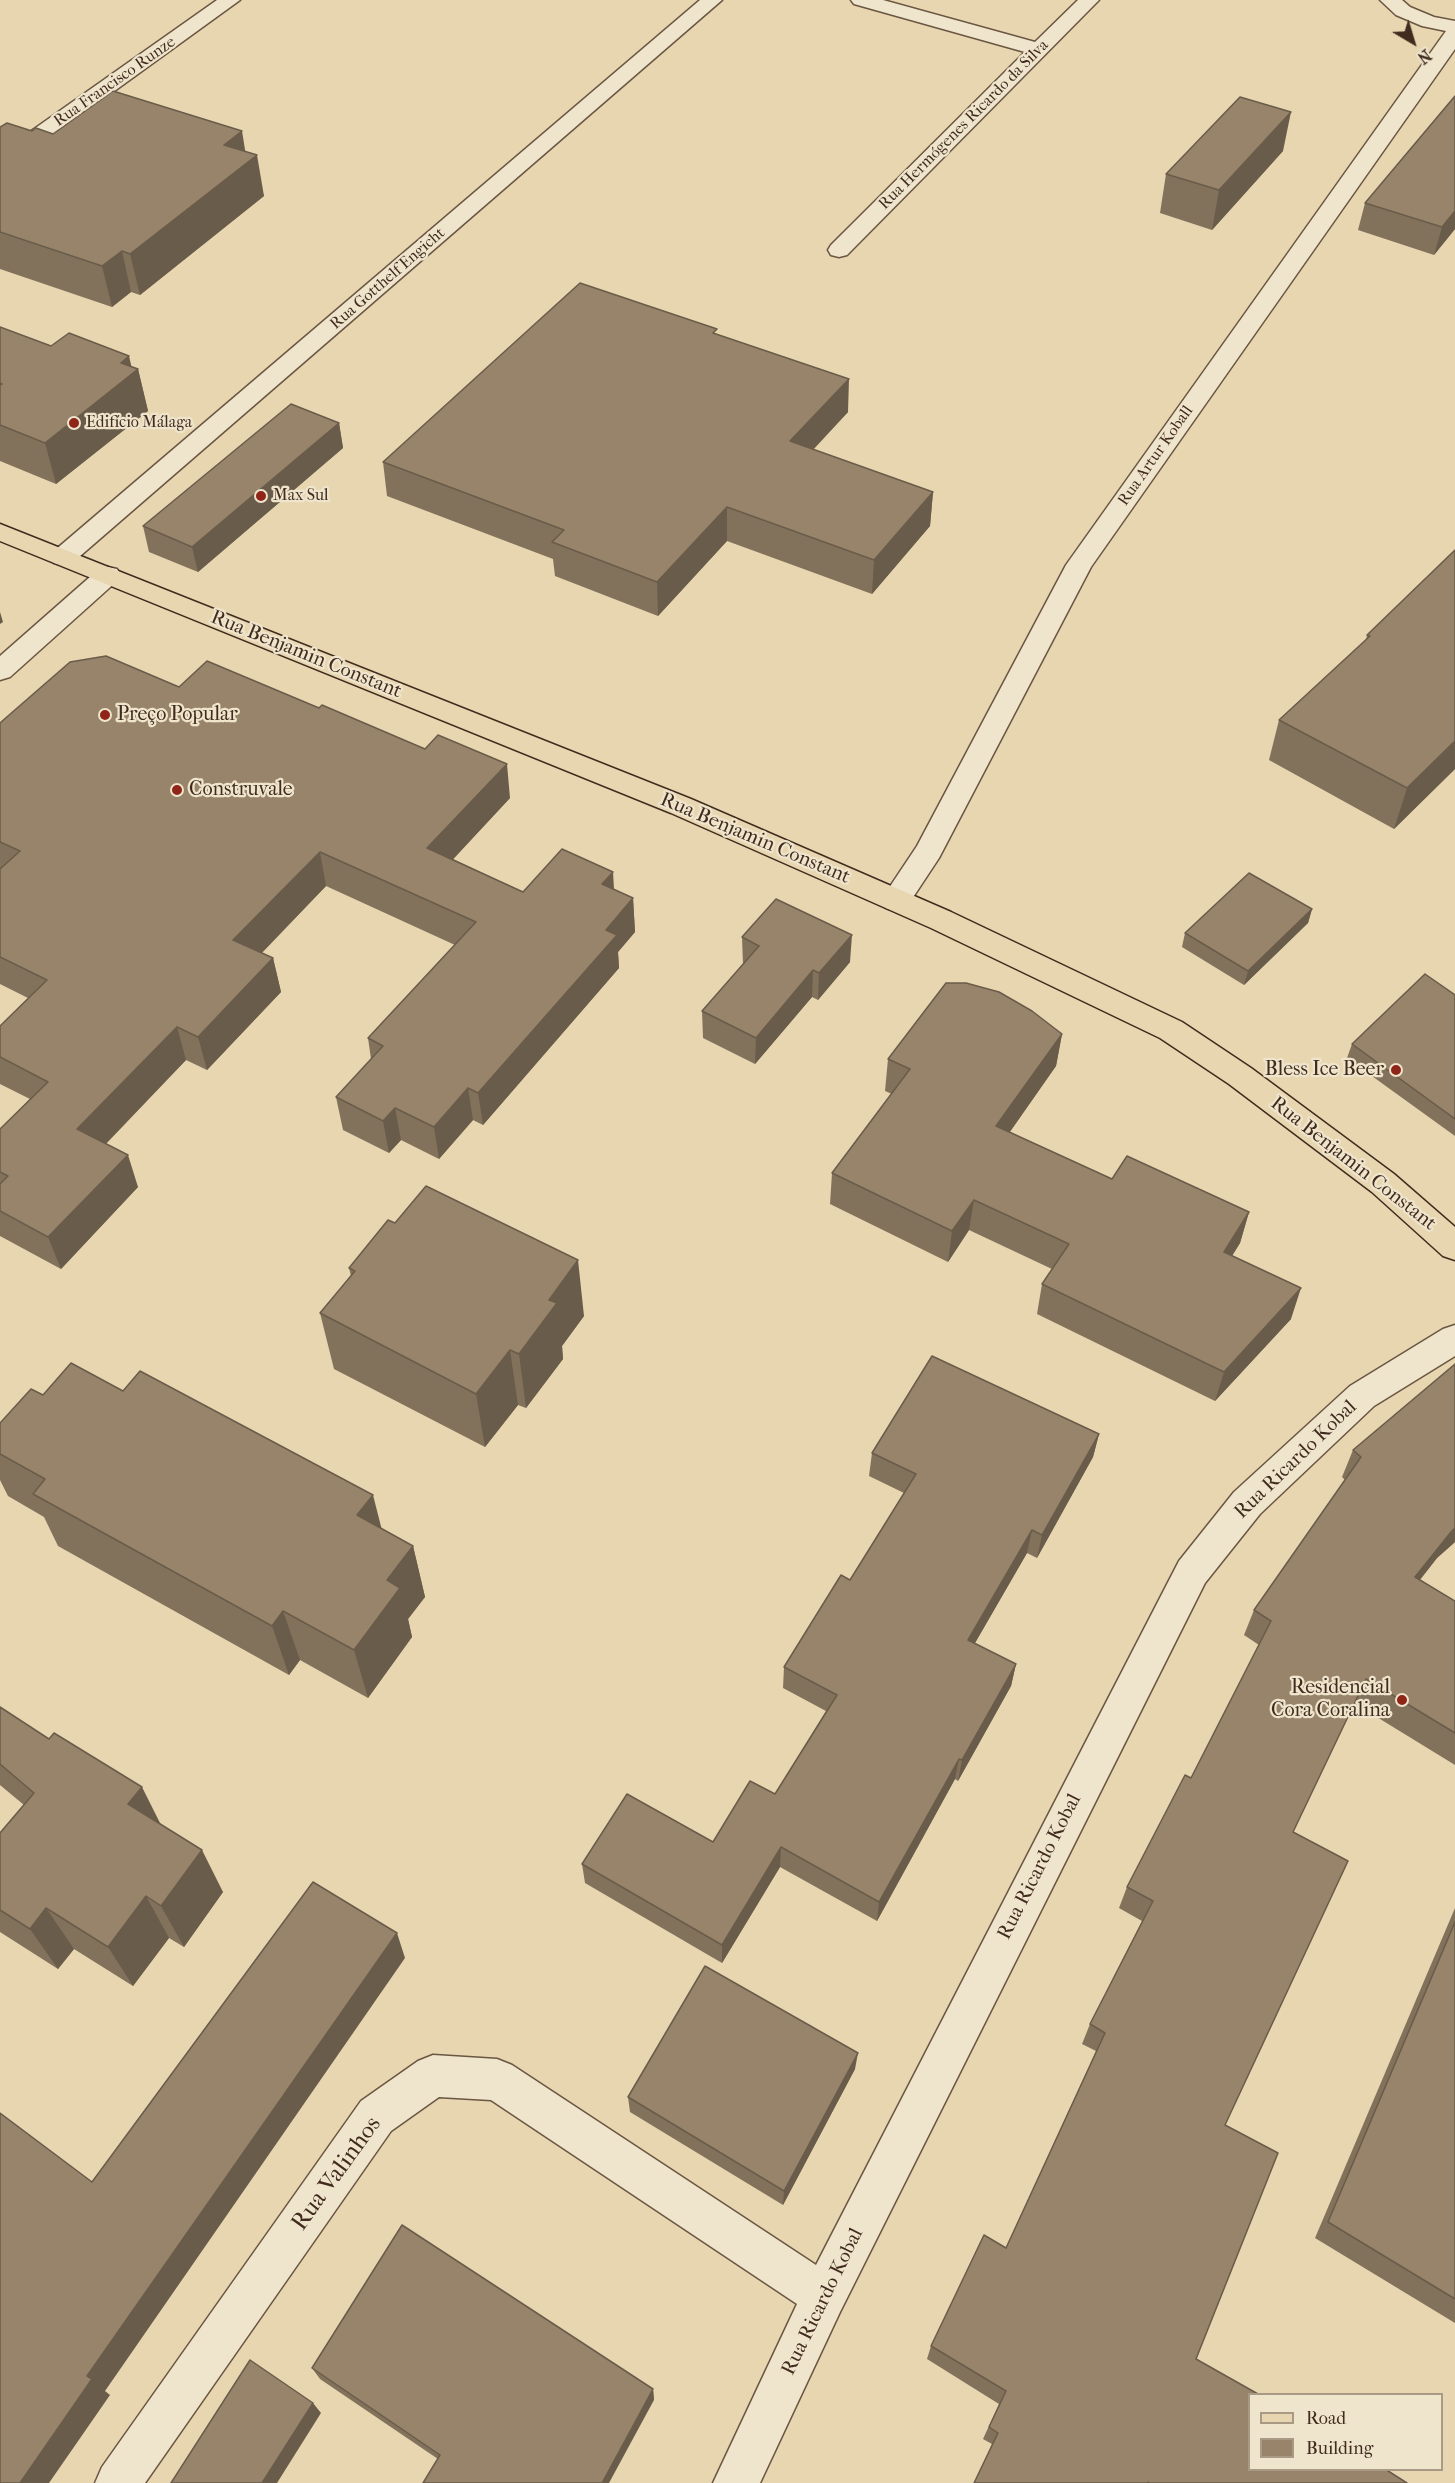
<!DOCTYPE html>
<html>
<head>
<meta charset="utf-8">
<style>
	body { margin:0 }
	#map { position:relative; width:1455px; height:2483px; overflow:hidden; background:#e7d6b0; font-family:"IM FELL French Canon",serif }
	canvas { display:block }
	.legend { position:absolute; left:1248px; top:2393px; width:195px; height:78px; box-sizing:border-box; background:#efe4cc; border:2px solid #a99a86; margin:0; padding:8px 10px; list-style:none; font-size:18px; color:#402b1e }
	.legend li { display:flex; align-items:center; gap:12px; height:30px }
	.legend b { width:30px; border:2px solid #a99a86 }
	.north { position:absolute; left:1383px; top:12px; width:60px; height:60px; -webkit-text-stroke:4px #efe4cc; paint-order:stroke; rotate:142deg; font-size:16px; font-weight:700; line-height:24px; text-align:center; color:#402b1e }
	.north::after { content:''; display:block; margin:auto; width:21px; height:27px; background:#402b1e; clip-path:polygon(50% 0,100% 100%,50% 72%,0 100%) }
</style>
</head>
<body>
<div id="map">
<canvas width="1455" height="2483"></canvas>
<ul class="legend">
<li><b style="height:8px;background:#e7d6b0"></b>Road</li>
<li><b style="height:16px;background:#97846a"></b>Building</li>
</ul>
<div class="north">N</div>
</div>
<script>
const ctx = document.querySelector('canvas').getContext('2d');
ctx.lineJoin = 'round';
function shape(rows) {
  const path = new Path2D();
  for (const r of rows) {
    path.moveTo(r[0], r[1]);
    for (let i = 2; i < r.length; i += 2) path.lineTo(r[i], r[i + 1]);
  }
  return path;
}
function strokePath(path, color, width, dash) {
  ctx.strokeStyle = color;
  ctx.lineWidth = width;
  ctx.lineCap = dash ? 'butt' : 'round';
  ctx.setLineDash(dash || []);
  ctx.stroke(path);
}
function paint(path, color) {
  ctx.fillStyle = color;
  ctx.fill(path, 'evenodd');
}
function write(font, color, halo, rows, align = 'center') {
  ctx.font = font + ' "IM FELL French Canon",serif';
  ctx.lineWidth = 4.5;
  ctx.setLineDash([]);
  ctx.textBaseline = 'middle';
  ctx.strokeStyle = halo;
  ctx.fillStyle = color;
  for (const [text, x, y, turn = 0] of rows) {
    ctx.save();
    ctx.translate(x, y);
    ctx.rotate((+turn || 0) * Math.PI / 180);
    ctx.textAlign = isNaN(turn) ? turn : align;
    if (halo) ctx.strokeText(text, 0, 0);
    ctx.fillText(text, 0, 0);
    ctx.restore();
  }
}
const minor = shape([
	[217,0,240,0,8,168,0,170,0,153,217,0],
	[700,0,722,0,72,563,63,565,54,563,50,557,54,551,700,0],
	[851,0,883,0,1035,42,1078,0,1099,0,847,255,839,257,831,255,828,250,831,245,1025,52,854,4,851,0],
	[1380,0,1402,0,1410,7,1434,17,1455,21,1455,49,1091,567,939,858,906,908,896,911,886,908,881,900,917,846,1066,565,1446,31,1422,26,1396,15,1380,0],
	[108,567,117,569,121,575,117,581,10,677,0,680,0,656,99,569,108,567],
	[1455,1325,1455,1356,1374,1406,1260,1514,1205,1583,840,2312,760,2483,713,2483,797,2304,491,2100,439,2097,391,2131,145,2483,95,2483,102,2467,361,2101,418,2061,433,2055,497,2059,512,2065,816,2265,1179,1561,1234,1492,1350,1386,1443,1329,1455,1325]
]);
const major = shape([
	[0,524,691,799,951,912,1182,1022,1251,1068,1394,1174,1455,1227,1455,1260,1443,1256,1372,1192,1229,1084,1160,1038,931,928,671,813,0,541,0,524]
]);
strokePath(minor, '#6a5642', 3);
strokePath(major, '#402b1e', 3);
paint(minor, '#efe4cc');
paint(major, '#e7d6b0');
paint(shape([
	[1455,96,1455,229,1434,255,1358,230,1365,203],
	[0,127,53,134,245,151,264,196,140,295,131,292,112,307,0,269],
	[1283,151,1212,230,1160,213,1166,174],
	[0,327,51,346,138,369,148,411,56,484,0,461],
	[717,334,848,412,813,450,933,492,930,526,872,594,727,541,658,616,555,576,553,559,387,496,383,462],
	[339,423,343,448,198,572,149,552,143,526],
	[1455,550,1455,769,1394,829,1269,760,1279,720,1366,640,1367,635],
	[179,687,510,798,453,859,523,892,614,889,633,898,635,932,618,952,619,968,483,1125,473,1120,439,1159,401,1140,389,1153,343,1130,336,1097,371,1059,368,1038,455,945,326,886,262,953,273,958,281,992,207,1070,186,1060,106,1144,138,1187,61,1269,0,1236,0,1129,30,1099,0,1084,0,1026,28,998,0,984,0,723],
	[1312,909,1308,923,1244,985,1182,947,1185,933],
	[742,937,850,962,818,1000,812,997,755,1064,703,1038,702,1011,743,965],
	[1455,995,1455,1136,1347,1058,1352,1044],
	[1062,1034,1056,1066,1010,1132,1112,1179,1249,1212,1240,1243,1232,1256,1291,1319,1215,1401,1037,1314,1042,1284,1052,1269,969,1230,948,1262,830,1204,832,1173,892,1094,885,1091,888,1059],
	[349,1268,584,1316,562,1346,563,1359,526,1408,518,1405,485,1447,334,1369,320,1313,351,1276],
	[1455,1364,1455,1542,1437,1558,1420,1580,1455,1601,1455,1765,1354,1703,1293,1832,1225,2125,1196,2359,1407,2483,974,2483,992,2444,983,2439,999,2404,927,2359,931,2346,1006,2248,1096,2051,1082,2044,1090,2024,1142,1921,1119,1908,1127,1887,1191,1778,1259,1645,1244,1635,1254,1610,1345,1480,1342,1477,1353,1450],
	[123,1391,413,1546,425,1597,408,1619,412,1637,368,1698,300,1660,289,1675,58,1546,44,1517,8,1496,0,1480,0,1423,43,1395],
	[1099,1434,1093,1457,1037,1558,1027,1553,975,1643,1016,1664,1011,1686,958,1781,955,1779,877,1921,780,1867,722,1963,585,1883,582,1864,713,1842,775,1794,826,1711,783,1688,784,1667,850,1580,904,1493,869,1476,872,1453],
	[0,1707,161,1824,223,1892,184,1947,169,1938,133,1986,74,1949,58,1969,0,1932,0,1833,24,1805,0,1785],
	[1455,1908,1455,2323,1315,2238],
	[855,2069,783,2205,630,2112,628,2097],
	[312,2368,653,2389,654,2400,438,2459,320,2379]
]), '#82725b');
paint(shape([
	[1291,112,1283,151,1212,230,1219,190],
	[242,131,247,162,257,155,264,196,140,295,130,254,224,145],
	[1455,211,1455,229,1434,255,1442,227],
	[122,251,131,292,112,307,102,266],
	[129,356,133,373,138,369,148,411,56,484,45,443,121,363],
	[849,379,848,412,789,475,790,441],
	[339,423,343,448,198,572,192,547],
	[933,492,930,526,872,594,874,560],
	[727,507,727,541,658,616,657,582],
	[0,612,3,622,0,624],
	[1455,741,1455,769,1394,829,1407,788],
	[507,764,510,798,432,882,427,848],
	[320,852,326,886,242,973,233,940],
	[613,872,615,906,602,884],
	[633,898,635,932,618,952,619,968,483,1125,478,1093,606,930],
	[1312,909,1308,923,1244,985,1248,971],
	[852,935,850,962,818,1000,819,973],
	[273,958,281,992,207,1070,198,1037],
	[813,970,812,997,755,1064,756,1038],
	[177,1027,186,1060,89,1161,77,1129],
	[1062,1034,1056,1066,992,1157,996,1126],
	[468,1088,473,1120,439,1159,434,1127],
	[395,1108,401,1140,389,1153,383,1121],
	[128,1155,138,1187,61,1269,48,1237],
	[974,1200,969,1230,948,1262,952,1231],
	[1249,1212,1240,1243,1215,1283,1224,1252],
	[578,1260,584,1316,562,1346,563,1359,526,1408,519,1354,549,1300],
	[1301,1288,1291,1319,1215,1401,1224,1372],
	[510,1350,518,1405,485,1447,476,1394],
	[1099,1434,1093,1457,1037,1558,1042,1535],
	[373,1495,386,1546,357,1515],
	[1455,1528,1455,1542,1437,1558,1402,1602,1415,1577,1451,1532],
	[1032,1530,1027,1553,964,1662,968,1640],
	[413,1546,425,1597,408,1619,412,1637,368,1698,354,1650,387,1580],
	[283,1611,300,1660,289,1675,272,1626],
	[1016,1664,1011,1686,958,1781,962,1760],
	[959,1759,955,1779,877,1921,879,1902],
	[142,1787,164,1831,128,1804],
	[781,1847,780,1867,722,1963,722,1945],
	[202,1850,223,1892,184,1947,161,1906],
	[146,1896,169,1938,133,1986,108,1947],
	[46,1908,74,1949,58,1969,30,1929],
	[397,1933,405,1958,105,2391,110,2395,49,2483,20,2483,87,2376],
	[858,2053,855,2069,783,2205,784,2191],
	[653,2389,654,2400,609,2483,602,2483],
	[313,2403,321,2413,277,2483,262,2483]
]), '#6a5c4a');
const building = shape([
	[113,91,242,131,224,145,257,155,130,254,122,251,102,266,0,232,0,127,7,123,32,131,36,128,53,134,113,91],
	[1455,96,1455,211,1442,227,1365,203,1455,96],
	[1240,97,1291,112,1219,190,1166,174,1240,97],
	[580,283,717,329,713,333,849,379,790,441,933,492,874,560,727,507,657,582,552,542,564,530,383,462,580,283],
	[0,327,51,346,69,333,129,356,121,363,138,369,45,443,0,425,0,385,2,384,0,383,0,327],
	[291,404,339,423,192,547,143,526,291,404],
	[1455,550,1455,741,1407,788,1279,720,1370,636,1367,635,1455,550],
	[106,656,179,687,207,661,319,708,322,705,425,749,438,735,507,764,427,848,523,892,562,849,613,872,602,884,633,898,606,930,617,935,478,1093,468,1088,434,1127,395,1108,383,1121,336,1097,383,1046,368,1038,476,922,320,852,233,940,273,958,198,1037,177,1027,77,1129,128,1155,48,1237,0,1211,0,1184,8,1176,0,1172,0,1129,48,1082,0,1057,0,1026,47,980,0,957,0,869,20,851,0,842,0,723,70,662,106,656],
	[1249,873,1312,909,1248,971,1185,933,1249,873],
	[776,899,852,935,819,973,813,970,756,1038,702,1011,759,946,742,937,776,899],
	[1425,974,1455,995,1455,1119,1352,1044,1425,974],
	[946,983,966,983,999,992,1032,1011,1062,1034,996,1126,1112,1179,1127,1156,1249,1212,1224,1252,1301,1288,1224,1372,1042,1284,1069,1244,974,1200,952,1231,832,1173,910,1069,888,1059,946,983],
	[426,1186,578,1260,549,1300,557,1303,519,1354,510,1350,476,1394,320,1313,355,1271,349,1268,388,1220,395,1223,426,1186],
	[932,1356,1099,1434,1042,1535,1032,1530,968,1640,1016,1664,962,1760,959,1759,879,1902,781,1847,722,1945,582,1864,627,1794,713,1842,750,1781,775,1794,837,1695,784,1667,841,1575,850,1580,916,1474,872,1453,932,1356],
	[71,1363,123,1391,140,1371,373,1495,357,1515,413,1546,387,1580,400,1588,354,1650,283,1611,272,1626,33,1494,45,1479,0,1454,0,1423,31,1389,43,1395,71,1363],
	[1455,1364,1455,1528,1451,1532,1415,1577,1455,1601,1455,1733,1366,1679,1293,1832,1348,1861,1225,2125,1278,2153,1196,2359,1258,2394,1250,2394,1250,2469,1385,2469,1407,2483,1149,2483,1148,2482,1148,2483,974,2483,998,2433,989,2427,1006,2391,931,2346,984,2235,1006,2248,1105,2033,1090,2024,1153,1901,1127,1887,1185,1775,1191,1778,1271,1621,1254,1610,1361,1457,1353,1450,1455,1364],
	[0,1707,49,1739,54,1733,142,1787,128,1804,202,1850,161,1906,146,1896,108,1947,46,1908,30,1929,0,1910,0,1833,34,1793,0,1764,0,1707],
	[313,1882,397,1933,87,2376,92,2379,20,2483,0,2483,0,2113,92,2182,313,1882],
	[1455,1922,1455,2299,1328,2222,1455,1922],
	[705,1966,858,2053,784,2191,628,2097,705,1966],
	[402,2225,653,2389,602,2483,423,2483,440,2455,312,2368,402,2225],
	[250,2360,313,2403,262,2483,171,2483,250,2360]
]);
paint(building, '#97846a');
strokePath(building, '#6a5c4a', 1.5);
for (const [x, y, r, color] of [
	[74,423,6,"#8f2418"],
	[261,496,6,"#8f2418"],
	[105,715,6,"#8f2418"],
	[177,790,6,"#8f2418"],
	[1396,1070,6,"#8f2418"],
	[1402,1700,6,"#8f2418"]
]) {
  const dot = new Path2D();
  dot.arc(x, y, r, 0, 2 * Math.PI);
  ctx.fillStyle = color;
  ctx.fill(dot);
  strokePath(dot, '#efe4cc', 2);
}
write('16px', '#402b1e', '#efe4cc', [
	["Rua Francisco Runze",115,82,-35],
	["Rua Hermógenes Ricardo da Silva",964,125,-45],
	["Rua Gotthelf Engicht",388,279,-41],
	["Rua Artur Koball",1156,456,-55]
]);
write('16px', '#402b1e', '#efe4cc', [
	["Edifício Málaga",86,423],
	["Max Sul",273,496]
], 'left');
write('20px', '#402b1e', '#efe4cc', [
	["Rua Benjamin Constant",306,655,22],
	["Rua Benjamin Constant",755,839,23],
	["Rua Benjamin Constant",1353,1164,38],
	["Rua Ricardo Kobal",1296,1460,-44],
	["Rua Ricardo Kobal",1040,1867,-63],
	["Rua Ricardo Kobal",823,2302,-64]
]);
write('20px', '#402b1e', '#efe4cc', [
	["Preço Popular",117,715],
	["Construvale",189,790],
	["Bless Ice Beer",1384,1070,"right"],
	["Residencial",1390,1688,"right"],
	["Cora Coralina",1390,1711,"right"]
], 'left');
write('24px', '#402b1e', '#efe4cc', [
	["Rua Valinhos",337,2174,-54]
]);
</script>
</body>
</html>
